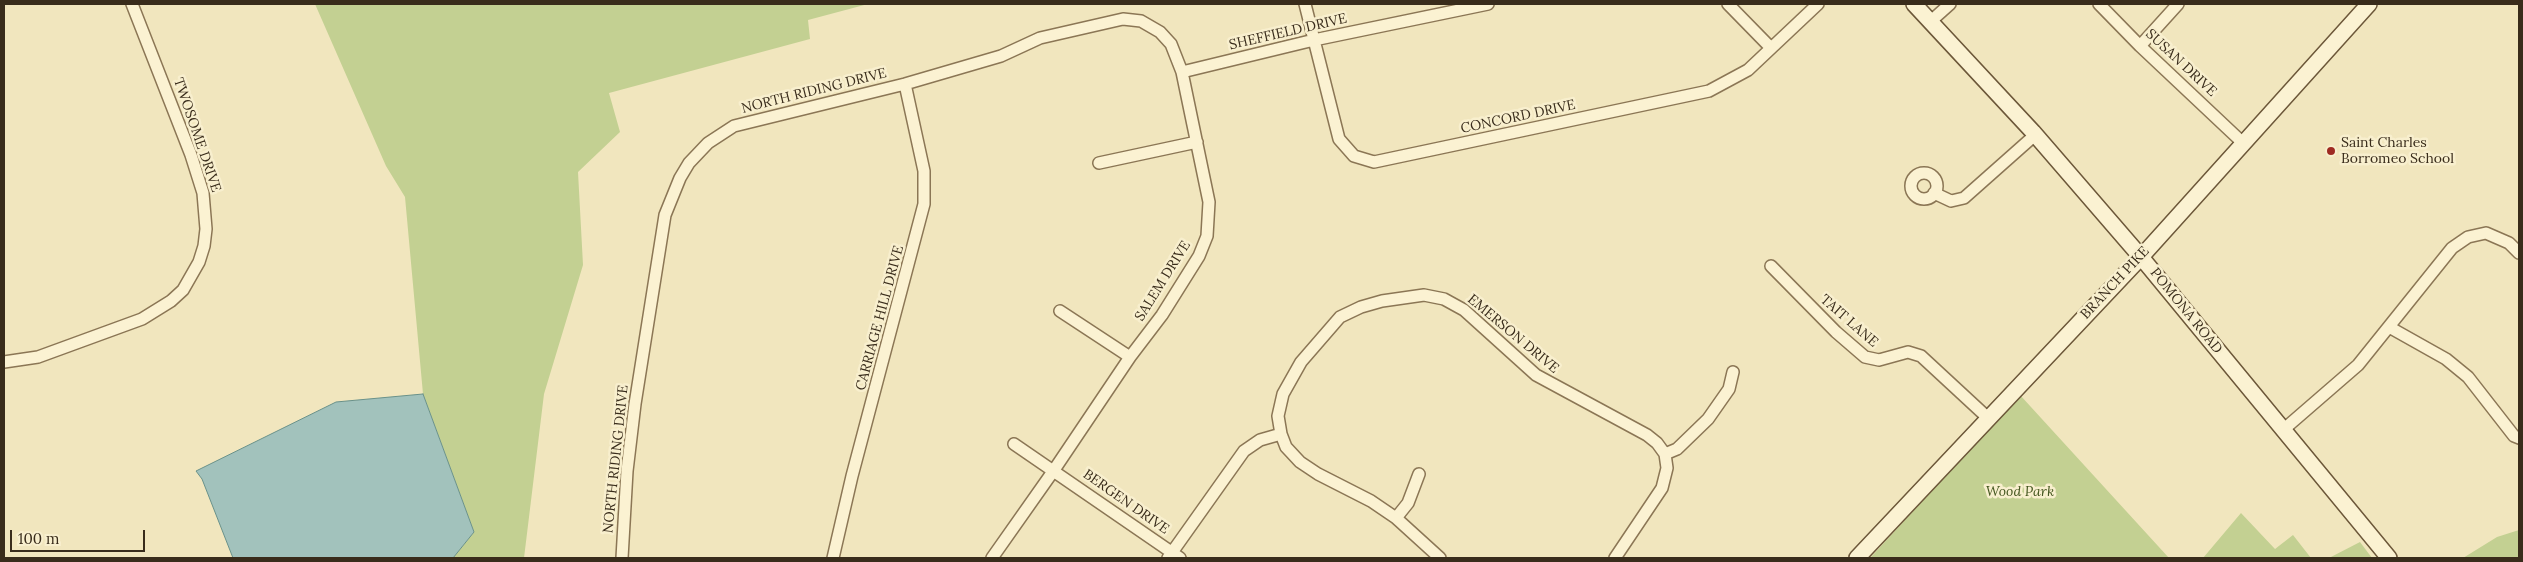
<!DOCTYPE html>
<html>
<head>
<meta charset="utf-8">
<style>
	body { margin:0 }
	#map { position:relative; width:2523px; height:562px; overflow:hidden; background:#f1e6be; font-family:Lora,serif }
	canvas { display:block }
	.frame { position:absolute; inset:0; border:5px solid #392c1b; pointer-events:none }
	.scale { position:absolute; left:10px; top:530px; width:135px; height:22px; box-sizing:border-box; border:2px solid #392c1b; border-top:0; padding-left:6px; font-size:15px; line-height:18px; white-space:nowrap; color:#392c1b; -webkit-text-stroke:4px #f8efce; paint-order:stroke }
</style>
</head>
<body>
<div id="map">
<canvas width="2523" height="562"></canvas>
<div class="frame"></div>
<div class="scale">100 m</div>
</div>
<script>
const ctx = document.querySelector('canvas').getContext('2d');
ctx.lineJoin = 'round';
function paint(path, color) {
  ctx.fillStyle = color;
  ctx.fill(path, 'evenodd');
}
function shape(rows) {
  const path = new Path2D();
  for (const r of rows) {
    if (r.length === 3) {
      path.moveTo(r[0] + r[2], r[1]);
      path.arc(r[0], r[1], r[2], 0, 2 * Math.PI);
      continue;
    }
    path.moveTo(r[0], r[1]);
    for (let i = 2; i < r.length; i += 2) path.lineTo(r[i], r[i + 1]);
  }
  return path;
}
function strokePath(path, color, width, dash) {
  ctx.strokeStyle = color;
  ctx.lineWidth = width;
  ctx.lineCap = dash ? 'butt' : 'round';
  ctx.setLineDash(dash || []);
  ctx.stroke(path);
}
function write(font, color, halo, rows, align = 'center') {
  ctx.font = font + ' Lora,serif';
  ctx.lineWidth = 5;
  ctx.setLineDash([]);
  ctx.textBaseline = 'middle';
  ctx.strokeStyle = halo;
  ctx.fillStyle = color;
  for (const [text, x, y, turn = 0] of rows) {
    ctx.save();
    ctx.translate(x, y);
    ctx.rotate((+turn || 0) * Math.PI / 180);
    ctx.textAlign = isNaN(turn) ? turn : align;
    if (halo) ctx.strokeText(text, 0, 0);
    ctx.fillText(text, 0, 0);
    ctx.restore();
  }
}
paint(shape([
	[315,4,868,4,808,20,810,39,609,93,620,132,578,172,583,265,544,394,524,558,453,558,474,532,423,394,405,197,386,166],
	[2020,395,2169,558,1871,557],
	[2241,513,2275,549,2293,535,2311,558,2203,558],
	[2519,530,2519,558,2463,558,2497,537],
	[2360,542,2372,558,2329,558]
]), '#c3d092');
const water = shape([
	[423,394,474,532,453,558,233,558,202,479,196,471,336,402,423,394]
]);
paint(water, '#a2c2bc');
strokePath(water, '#69918a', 1);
const street = shape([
	[1305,4,1339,139,1354,156,1374,162,1709,91,1748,70,1818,4],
	[1728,4,1771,48],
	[2099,4,2140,46,2243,143],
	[1931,21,1950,4],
	[2140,46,2178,4],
	[1182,72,1314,40,1488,4],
	[1099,163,1197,142],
	[1924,186,13],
	[1934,193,1951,201,1964,198,2035,135],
	[1771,266,1836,332,1865,357,1879,360,1908,352,1921,356,1988,418],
	[1060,311,1130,357],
	[2389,327,2446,359,2468,377,2514,436,2519,438],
	[4,362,38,357,142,319,171,301,183,290,199,262,204,246,206,229,203,193,191,155,132,4],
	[2283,430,2358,365,2452,248,2468,237,2486,233,2509,243,2519,253],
	[1014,444,1180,558],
	[1665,454,1677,449,1708,419,1729,389,1733,372],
	[1396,518,1408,503,1419,474],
	[622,558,627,471,635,404,665,215,680,178,689,163,708,143,734,126,905,84,1001,56,1040,38,1123,19,1141,21,1160,32,1171,44,1182,72,1209,202,1207,236,1199,256,1162,315,1130,357,1054,470,992,558],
	[833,558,852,476,924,204,924,171,905,84],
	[1168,558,1244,451,1260,440,1281,434],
	[1440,558,1396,518,1371,501,1318,474,1300,462,1286,447,1281,434,1278,416,1283,394,1301,362,1340,317,1361,307,1382,301,1424,295,1444,299,1464,310,1536,375,1647,435,1657,443,1665,454,1667,468,1662,488,1615,558]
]);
const secondary = shape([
	[1914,4,2033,132,2141,257,2389,558],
	[1857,558,2141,257,2369,4]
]);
strokePath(street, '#8b7655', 14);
strokePath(secondary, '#6c5739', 18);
strokePath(street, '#fbf2d2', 11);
strokePath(secondary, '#fbf2d2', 15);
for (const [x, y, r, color] of [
	[2331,151,5,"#9e2a21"]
]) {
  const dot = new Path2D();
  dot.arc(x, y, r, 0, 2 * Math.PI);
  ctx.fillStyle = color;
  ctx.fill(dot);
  strokePath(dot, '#f8efce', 2);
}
write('14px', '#392c1b', '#f8efce', [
	["SHEFFIELD DRIVE",1288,32,-13],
	["SUSAN DRIVE",2181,63,43],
	["NORTH RIDING DRIVE",814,91,-14],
	["CONCORD DRIVE",1518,117,-12],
	["TWOSOME DRIVE",197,135,71],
	["SALEM DRIVE",1163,281,-58],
	["BRANCH PIKE",2115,283,-47],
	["POMONA ROAD",2186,311,51],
	["CARRIAGE HILL DRIVE",880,318,-75],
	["TAIT LANE",1849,321,41],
	["EMERSON DRIVE",1513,334,40],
	["NORTH RIDING DRIVE",616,459,-84],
	["BERGEN DRIVE",1126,502,35]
]);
write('14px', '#392c1b', '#f8efce', [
	["Saint Charles",2341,143],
	["Borromeo School",2341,159]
], 'left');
write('italic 14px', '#455720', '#f8efce', [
	["Wood Park",2020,492]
]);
</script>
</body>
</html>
